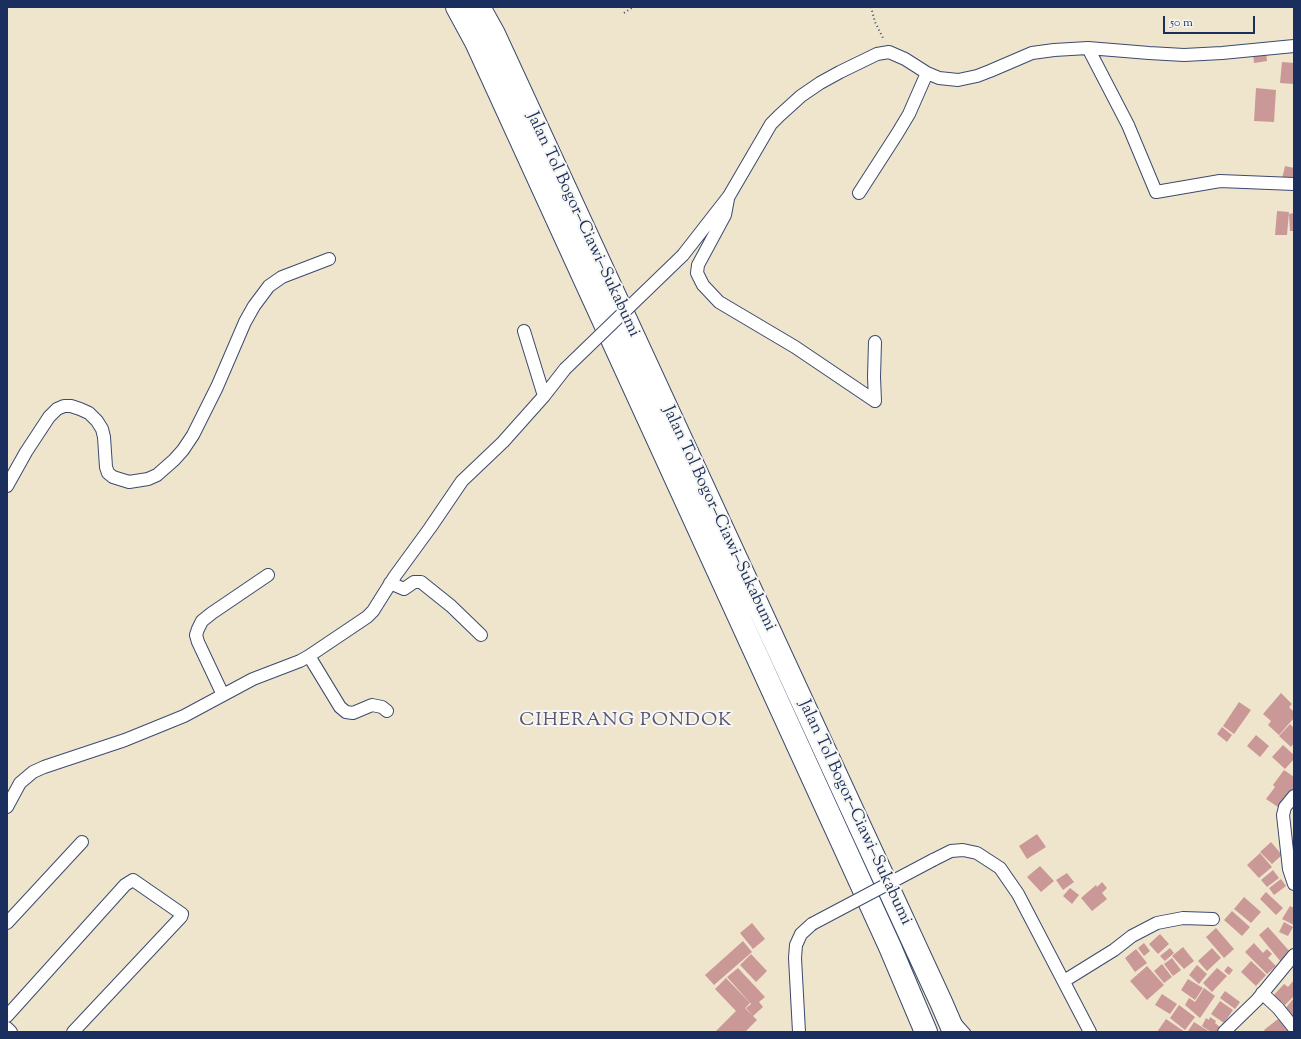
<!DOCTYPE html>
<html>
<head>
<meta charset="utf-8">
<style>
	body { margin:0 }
	#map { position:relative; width:1301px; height:1039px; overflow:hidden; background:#efe5cc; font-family:"Sorts Mill Goudy",serif }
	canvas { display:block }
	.frame { position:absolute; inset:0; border:8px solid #1b2f5e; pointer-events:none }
	.scale { position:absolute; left:1163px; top:16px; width:92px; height:18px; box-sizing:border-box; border:2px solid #1b2f5e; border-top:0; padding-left:5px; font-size:12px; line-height:14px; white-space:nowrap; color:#1b2f5e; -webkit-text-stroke:3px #f6f6f2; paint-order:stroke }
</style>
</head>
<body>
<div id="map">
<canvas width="1301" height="1039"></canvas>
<div class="frame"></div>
<div class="scale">50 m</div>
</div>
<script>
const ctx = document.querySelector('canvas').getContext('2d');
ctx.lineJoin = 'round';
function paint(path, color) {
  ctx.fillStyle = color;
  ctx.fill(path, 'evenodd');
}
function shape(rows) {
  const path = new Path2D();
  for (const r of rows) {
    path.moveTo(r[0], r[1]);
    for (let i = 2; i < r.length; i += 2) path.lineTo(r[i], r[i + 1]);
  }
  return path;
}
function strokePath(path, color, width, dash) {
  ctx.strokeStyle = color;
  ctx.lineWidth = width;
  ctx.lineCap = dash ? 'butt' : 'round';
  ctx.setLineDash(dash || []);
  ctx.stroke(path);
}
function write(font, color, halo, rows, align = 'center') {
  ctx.font = font + ' "Sorts Mill Goudy",serif';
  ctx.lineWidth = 4;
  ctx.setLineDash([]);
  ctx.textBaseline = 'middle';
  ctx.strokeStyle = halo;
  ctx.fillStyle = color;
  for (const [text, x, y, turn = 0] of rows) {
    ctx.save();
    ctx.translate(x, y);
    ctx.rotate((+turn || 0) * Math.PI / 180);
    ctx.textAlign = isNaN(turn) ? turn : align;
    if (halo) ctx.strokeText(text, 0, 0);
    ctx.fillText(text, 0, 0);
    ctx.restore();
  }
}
paint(shape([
	[1266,51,1267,61,1254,63,1253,53],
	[1282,62,1294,63,1294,84,1280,83],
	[1256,88,1276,90,1274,122,1254,121],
	[1285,166,1294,168,1294,186,1281,183],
	[1277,211,1289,212,1287,235,1275,235],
	[1294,213,1294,231,1290,231,1289,214],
	[1281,693,1292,704,1289,707,1294,712,1294,718,1279,735,1268,725,1271,721,1263,714],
	[1239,702,1251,710,1234,734,1223,726],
	[1290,724,1294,728,1294,743,1291,747,1279,736],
	[1222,727,1232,735,1227,742,1217,734],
	[1256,735,1269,746,1260,757,1247,746],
	[1283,745,1294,755,1294,759,1285,769,1272,757],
	[1284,770,1294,777,1294,788,1281,809,1266,799,1275,787,1273,785],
	[1037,834,1046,847,1027,859,1019,846],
	[1271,842,1282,855,1272,864,1260,852],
	[1260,853,1272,867,1259,878,1247,865],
	[1040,866,1054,881,1041,892,1027,877],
	[1273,870,1279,878,1267,887,1261,880],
	[1067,873,1074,882,1063,890,1056,880],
	[1281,879,1286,886,1274,895,1269,888],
	[1102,882,1107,888,1102,893,1107,899,1092,911,1081,898,1096,885,1097,887],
	[1070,888,1079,895,1072,904,1063,896],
	[1266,892,1283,908,1276,915,1260,899],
	[1244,897,1261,912,1251,923,1234,909],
	[1290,906,1294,908,1294,925,1282,919],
	[1232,911,1250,927,1242,936,1224,920],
	[1284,922,1293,927,1288,936,1279,932],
	[752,923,765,939,753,949,740,933],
	[1268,927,1291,953,1281,962,1259,935],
	[1216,928,1234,949,1224,958,1206,937],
	[1160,934,1169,944,1158,954,1149,944],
	[743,941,752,952,714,985,705,975],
	[1144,943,1150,951,1144,956,1138,948],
	[1254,943,1263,953,1267,949,1272,954,1268,958,1276,966,1267,974,1245,952],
	[1183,947,1194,961,1184,969,1172,956],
	[1170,948,1174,953,1165,961,1160,956],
	[1212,948,1221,958,1207,971,1198,961],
	[1136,949,1147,963,1135,972,1125,958],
	[751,954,767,971,756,982,740,965],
	[1172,958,1181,970,1173,976,1164,964],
	[1251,961,1266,975,1256,986,1241,972],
	[1162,964,1172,977,1164,983,1154,971],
	[1197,965,1207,974,1199,984,1189,975],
	[1147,966,1164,985,1147,1000,1130,981],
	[1228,966,1233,970,1229,975,1224,971],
	[738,968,765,997,759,1002,763,1007,753,1016,746,1008,751,1004,752,1005,727,977],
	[1217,968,1227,976,1212,992,1203,983],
	[726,978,750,1003,745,1008,757,1020,745,1032,715,1032,736,1011,715,989],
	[1188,979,1203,988,1195,1000,1181,990],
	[1294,980,1294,996,1285,1005,1281,1001,1279,1004,1272,997,1284,984,1288,987],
	[1204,988,1215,996,1200,1018,1185,1005,1189,998,1195,1002],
	[1225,991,1240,1002,1235,1009,1220,998],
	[1162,994,1177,1004,1170,1014,1155,1005],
	[1294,998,1294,1019,1284,1010],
	[1220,1001,1233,1010,1224,1023,1211,1014],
	[1179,1005,1195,1017,1185,1030,1170,1018],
	[1210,1017,1216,1021,1215,1023,1221,1028,1218,1032,1211,1032,1202,1026,1206,1018,1209,1020],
	[1166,1019,1185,1032,1157,1032],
	[1278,1019,1289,1032,1265,1032,1264,1030],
	[1194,1022,1210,1032,1191,1032,1188,1031]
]), '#ca9896');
const service = shape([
	[959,1023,967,1032]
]);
const minor = shape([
	[1088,48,1128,125,1156,192,1220,181,1294,184],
	[859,193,897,134,909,114,927,73],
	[728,199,725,215,698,265,697,273,703,285,719,302,795,347,875,401],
	[683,255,729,196,771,124,780,115,801,96,820,83,840,72,877,54,889,52,905,59,927,73,939,78,958,80,977,76,990,71,1032,53,1054,50,1088,48,1149,53,1184,55,1222,53,1294,46],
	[524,331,544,396],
	[875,342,874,377,875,401],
	[7,486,26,452,49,417,57,409,64,406,71,406,80,409,89,413,97,421,102,429,104,437,106,467,108,473,113,477,129,482,148,479,157,475,174,460,183,450,193,435,217,387,245,322,254,306,269,286,282,277,329,259],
	[390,583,404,589,414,582,421,582,451,606,481,635],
	[309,656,340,707,346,712,353,713,372,705,382,707,387,711],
	[223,695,198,642,196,635,198,629,202,621,212,613,268,575],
	[1294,796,1285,807,1283,815,1289,869,1294,884],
	[7,807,20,783,33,772,44,767,125,740,184,716,253,679,300,661,309,656,367,617,373,611,395,576,430,528,462,481,503,442,544,396,565,369],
	[933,860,951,851,963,850,977,853,1000,868,1018,894,1090,1032],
	[7,923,82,842],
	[1064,981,1114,950,1132,936,1157,923,1183,918,1213,919],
	[1262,993,1278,1008,1294,1028],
	[7,1016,125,885,133,880,182,914,181,917,73,1032],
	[7,1028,11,1032],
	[799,1032,795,958,796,945,801,934,812,924],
	[1224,1032,1257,1000,1294,955]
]);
const motorway = shape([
	[457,7,476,42,890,947,926,1032],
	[479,7,494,34,941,1002,954,1032]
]);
strokePath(service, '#3b4a6e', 8);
strokePath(minor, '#3b4a6e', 14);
strokePath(motorway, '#3b4a6e', 24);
strokePath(shape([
	[871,7,875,22,884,40],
	[624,13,633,7]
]), '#3b4a6e', 2, [1, 3]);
strokePath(service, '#fff', 6);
strokePath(minor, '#fff', 12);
strokePath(motorway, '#fff', 22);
const minorBridge = shape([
	[565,369,683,255],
	[812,924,933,860]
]);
strokePath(minorBridge, '#3b4a6e', 14, []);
strokePath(minorBridge, '#fff', 12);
write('17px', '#1b2f5e', '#f6f6f2', [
	["Jalan Tol Bogor–Ciawi–Sukabumi",582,225,65],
	["Jalan Tol Bogor–Ciawi–Sukabumi",718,519,65],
	["Jalan Tol Bogor–Ciawi–Sukabumi",854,813,65]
]);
ctx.letterSpacing = '1px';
write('19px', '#585472', '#f6f6f2', [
	["CIHERANG PONDOK",626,722]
]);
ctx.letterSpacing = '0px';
</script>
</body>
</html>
